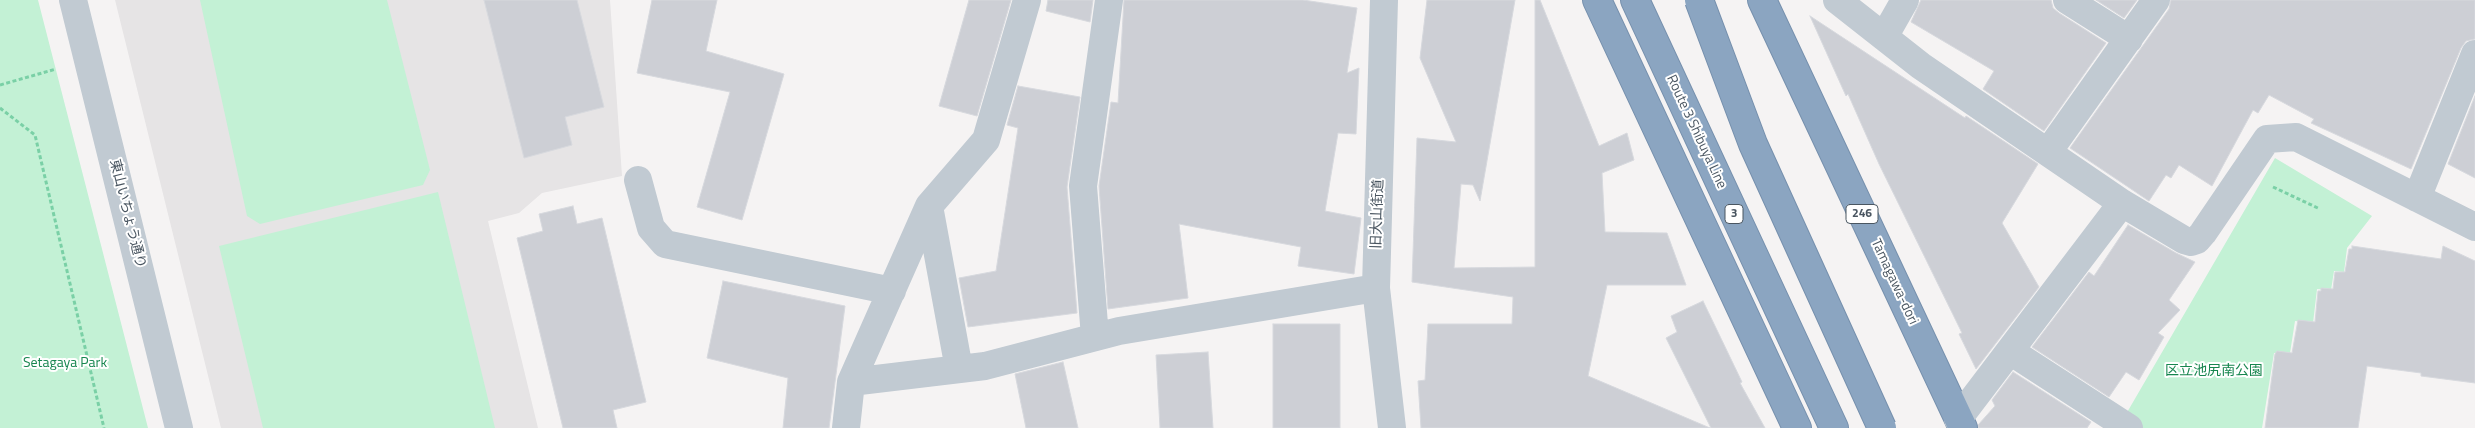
<!DOCTYPE html>
<html>
<head>
<meta charset="utf-8">
<style>
	body { margin:0 }
	canvas { display:block; background:#f5f3f3 }
</style>
</head>
<body>
<canvas width="2475" height="428"></canvas>
<script>
const ctx = document.querySelector('canvas').getContext('2d');
ctx.lineJoin = 'round';
function paint(path, color) {
  ctx.fillStyle = color;
  ctx.fill(path, 'evenodd');
}
function shape(rows) {
  const path = new Path2D();
  for (const r of rows) {
    path.moveTo(r[0], r[1]);
    for (let i = 2; i < r.length; i += 2) path.lineTo(r[i], r[i + 1]);
  }
  return path;
}
function strokePath(path, color, width, dash) {
  ctx.strokeStyle = color;
  ctx.lineWidth = width;
  ctx.lineCap = dash ? 'butt' : 'round';
  ctx.setLineDash(dash || []);
  ctx.stroke(path);
}
function write(font, color, halo, rows, align = 'center') {
  ctx.font = font + ' "Titillium Web","Noto Sans JP",sans-serif';
  ctx.lineWidth = 4;
  ctx.setLineDash([]);
  ctx.textBaseline = 'middle';
  ctx.strokeStyle = halo;
  ctx.fillStyle = color;
  for (const [text, x, y, turn = 0] of rows) {
    ctx.save();
    ctx.translate(x, y);
    ctx.rotate((+turn || 0) * Math.PI / 180);
    ctx.textAlign = isNaN(turn) ? turn : align;
    if (halo) ctx.strokeText(text, 0, 0);
    ctx.fillText(text, 0, 0);
    ctx.restore();
  }
}
paint(shape([
	[115,0,610,0,622,176,542,193,519,213,488,221,538,428,221,428]
]), '#e6e4e5');
paint(shape([
	[0,0,38,0,148,428,0,428],
	[200,0,387,0,430,170,423,185,260,224,247,216],
	[2275,158,2372,216,2347,248,2344,272,2334,271,2331,290,2317,289,2313,323,2295,321,2290,353,2274,353,2262,428,2134,428,2122,421],
	[438,192,495,428,263,428,219,246]
]), '#c3f1d5');
const building = shape([
	[484,0,577,0,604,107,565,117,572,145,524,158,484,0],
	[652,0,717,0,706,51,784,74,742,220,697,207,730,92,637,73,652,0],
	[969,0,1011,0,977,116,939,106,969,0],
	[1048,0,1093,0,1090,22,1046,11,1048,0],
	[1124,0,1303,0,1357,8,1347,73,1359,68,1356,134,1338,133,1325,211,1361,218,1354,274,1298,266,1301,247,1179,224,1188,298,1108,309,1099,186,1111,102,1118,103,1124,0],
	[1427,0,1515,0,1480,201,1473,185,1461,184,1454,268,1535,267,1535,0,1540,0,1599,146,1627,133,1634,160,1602,173,1605,232,1667,233,1686,285,1607,285,1588,376,1710,428,1421,428,1418,381,1425,380,1428,324,1512,324,1513,297,1412,282,1417,138,1456,142,1420,58,1427,0],
	[1921,0,2051,0,2053,8,2059,13,2106,43,2044,131,1983,89,1994,71,1911,22,1921,0],
	[2096,0,2137,0,2124,18,2096,0],
	[2171,0,2475,0,2475,39,2466,41,2461,48,2411,169,2311,123,2314,119,2269,95,2258,113,2253,110,2212,186,2179,165,2171,178,2166,175,2149,201,2070,148,2169,9,2171,0],
	[1810,16,1965,118,1966,116,2038,164,2002,223,2039,287,1976,369,1959,334,1962,333,1879,164,1848,94,1846,96,1810,16],
	[1018,86,1080,97,1067,187,1077,313,968,327,959,278,996,271,1018,128,1007,125,1018,86],
	[2475,96,2475,178,2448,164,2475,96],
	[573,206,577,224,602,218,646,402,613,410,617,428,563,428,517,238,543,231,539,214,573,206],
	[2128,225,2176,253,2195,262,2169,300,2180,310,2158,333,2164,337,2139,380,2126,372,2109,397,2032,347,2089,272,2094,276,2128,225],
	[2352,246,2441,259,2443,246,2475,261,2475,383,2421,376,2421,373,2367,366,2358,428,2265,428,2275,354,2277,351,2292,353,2298,320,2315,322,2318,291,2321,291,2321,288,2333,289,2335,272,2345,272,2349,249,2352,249,2352,246],
	[723,281,845,306,829,428,783,428,788,378,707,358,723,281],
	[1703,301,1742,382,1740,383,1765,428,1711,428,1666,338,1677,332,1671,316,1703,301],
	[1273,324,1340,324,1340,428,1273,428,1273,324],
	[1208,352,1213,428,1160,428,1156,355,1208,352],
	[1063,362,1078,428,1026,428,1015,374,1063,362],
	[2013,372,2091,422,2087,428,1978,428,1978,425,1995,406,1992,400,2013,372]
]);
paint(building, '#cdcfd5');
strokePath(building, '#d7d9de', 1);
const highway = shape([
	[1597,0,1797,428],
	[1635,0,1834,428],
	[1762,0,1963,428]
]);
strokePath(highway, '#7690ad', 30);
strokePath(shape([
	[0,85,56,69],
	[0,108,35,135,104,428],
	[2273,187,2320,209]
]), '#7ad0a6', 3, [4, 2.5]);
strokePath(shape([
	[73,0,179,428],
	[1384,0,1376,288,1392,428],
	[1837,0,1921,66,2122,203,2184,240,2191,242,2197,240,2203,233,2267,139,2296,137,2475,227],
	[2067,0,2129,39],
	[1884,37,1905,0],
	[2048,152,2156,0],
	[638,180,651,228,665,244,892,291],
	[2417,198,2475,54],
	[929,206,959,369],
	[1095,337,1083,186,1109,0],
	[2010,351,2129,428],
	[851,382,985,366,1119,331,1376,288],
	[1958,419,2122,203],
	[846,428,851,382,929,206,986,140,1027,0]
]), '#c1cad2', 28);
strokePath(highway, '#8ba5c1', 28);
const highwayBridge = shape([
	[1699,0,1753,144,1882,428]
]);
strokePath(highwayBridge, '#7690ad', 30, []);
strokePath(highwayBridge, '#8ba5c1', 28);
for (const [x, y, w] of [
	[1734,214,18],
	[1862,214,32]
]) {
  const box = new Path2D();
  box.roundRect(x - w / 2, y - 9.5, w, 19, 4);
  ctx.fillStyle = '#fff';
  ctx.fill(box);
  strokePath(box, '#4a5661', 1);
}
write('bold 12px', '#4a5661', null, [
	["3",1734,214],
	["246",1862,214]
]);
write('14px', '#4a5661', '#fff', [
	["Route 3 Shibuya Line",1696,132,65],
	["東山いちょう通り",127,214,76],
	["旧大山街道",1378,214,-88],
	["Tamagawa-dori",1894,282,65]
]);
write('14px', '#17864f', '#fff', [
	["Setagaya Park",65,364],
	["区立池尻南公園",2214,372]
]);
</script>
</body>
</html>
